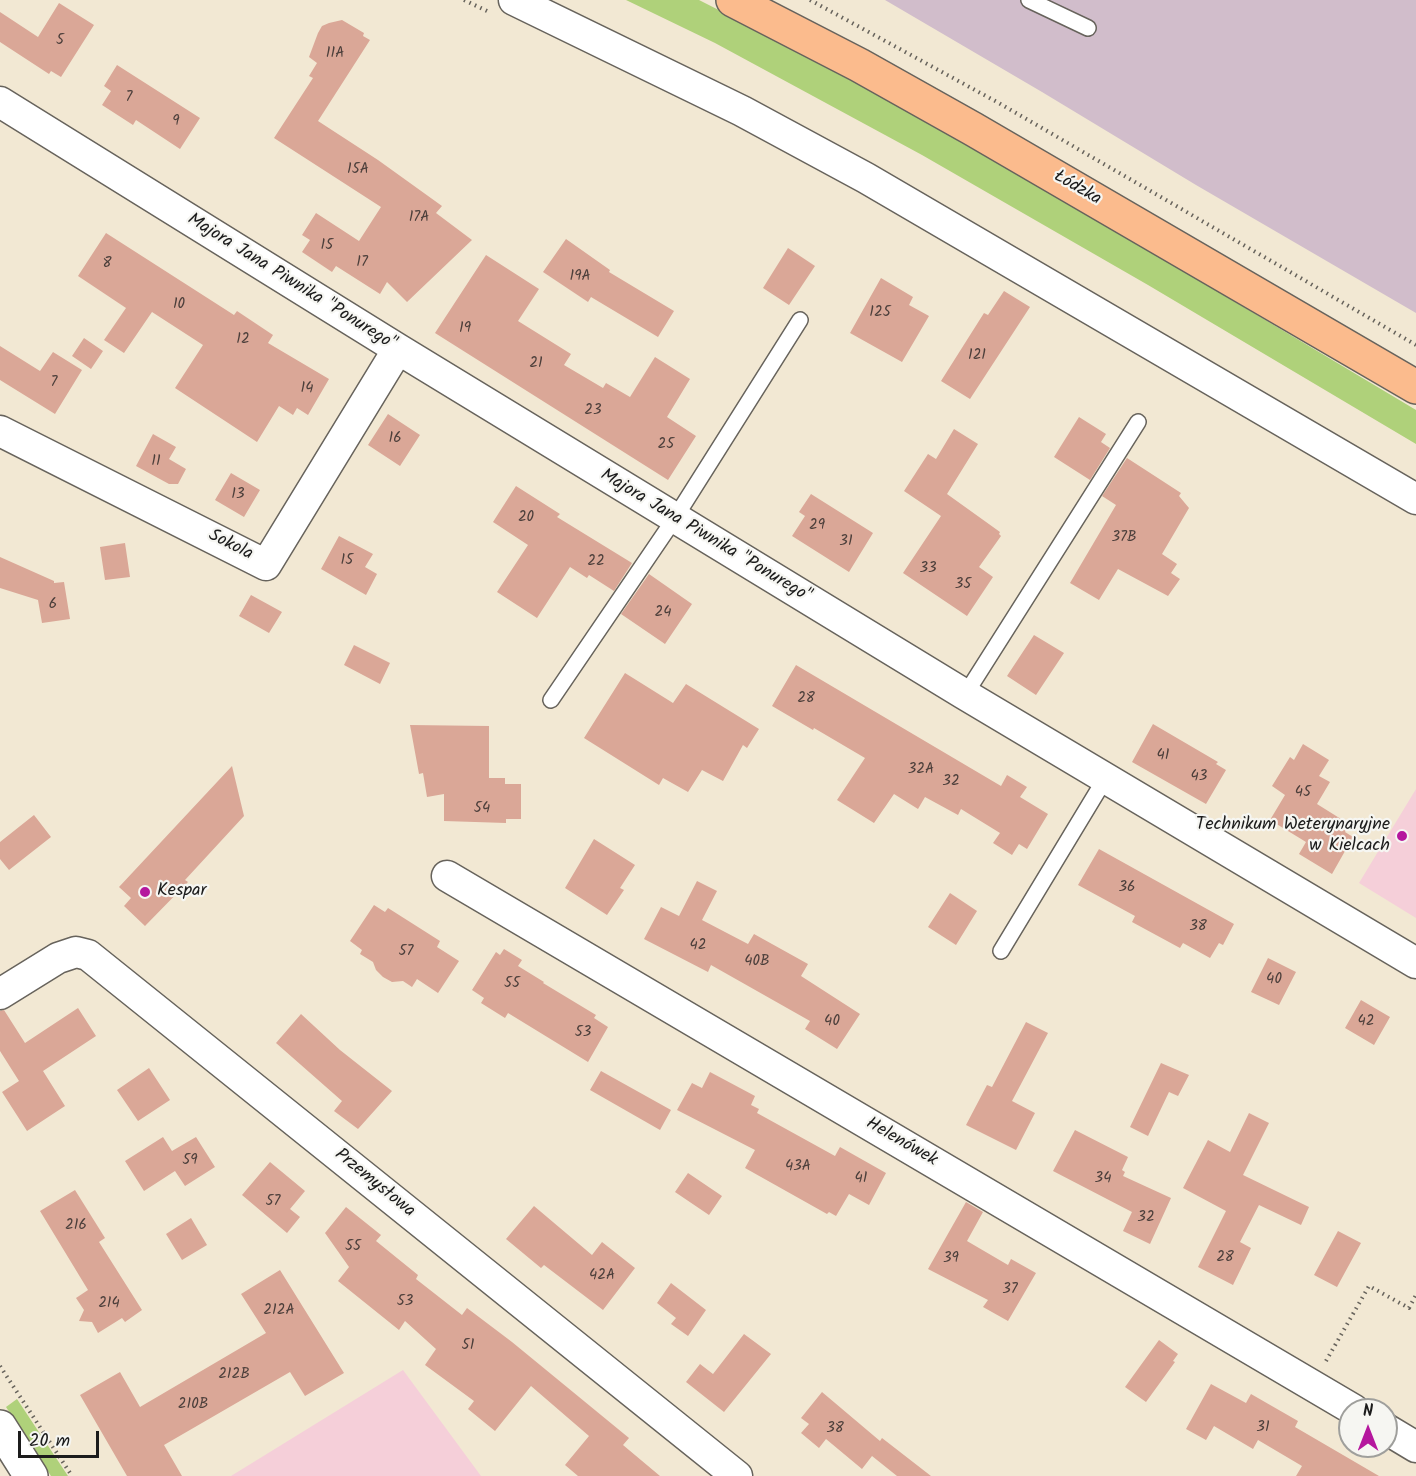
<!DOCTYPE html>
<html>
<head>
<meta charset="utf-8">
<style>
	body { margin:0 }
	#map { position:relative; width:1416px; height:1476px; overflow:hidden; background:#f2e8d3; font-family:Kalam,sans-serif }
	canvas { display:block }
	.north { position:absolute; left:1338px; top:1398px; width:60px; height:60px; box-sizing:border-box; background:#f6f6f2; border:2px solid #9f9f9c; border-radius:50%; rotate:0deg; font-size:16px; font-weight:700; line-height:24px; text-align:center; color:#1c1c1c }
	.north::after { content:''; display:block; margin:auto; width:21px; height:27px; background:#b5179e; clip-path:polygon(50% 0,100% 100%,50% 72%,0 100%) }
	.scale { position:absolute; left:18px; top:1431px; width:81px; height:27px; box-sizing:border-box; border:3px solid #1c1c1c; border-top:0; padding-left:8px; font-size:18px; line-height:21px; white-space:nowrap; color:#1c1c1c; -webkit-text-stroke:4px #f6f6f2; paint-order:stroke }
</style>
</head>
<body>
<div id="map">
<canvas width="1416" height="1476"></canvas>
<div class="north">N</div>
<div class="scale">20 m</div>
</div>
<script>
const ctx = document.querySelector('canvas').getContext('2d');
ctx.lineJoin = 'round';
function paint(path, color) {
  ctx.fillStyle = color;
  ctx.fill(path, 'evenodd');
}
function shape(rows) {
  const path = new Path2D();
  for (const r of rows) {
    path.moveTo(r[0], r[1]);
    for (let i = 2; i < r.length; i += 2) path.lineTo(r[i], r[i + 1]);
  }
  return path;
}
function strokePath(path, color, width, dash) {
  ctx.strokeStyle = color;
  ctx.lineWidth = width;
  ctx.lineCap = dash ? 'butt' : 'round';
  ctx.setLineDash(dash || []);
  ctx.stroke(path);
}
function write(font, color, halo, rows, align = 'center') {
  ctx.font = font + ' Kalam,sans-serif';
  ctx.lineWidth = 4.5;
  ctx.setLineDash([]);
  ctx.textBaseline = 'middle';
  ctx.strokeStyle = halo;
  ctx.fillStyle = color;
  for (const [text, x, y, turn = 0] of rows) {
    ctx.save();
    ctx.translate(x, y);
    ctx.rotate((+turn || 0) * Math.PI / 180);
    ctx.textAlign = isNaN(turn) ? turn : align;
    if (halo) ctx.strokeText(text, 0, 0);
    ctx.fillText(text, 0, 0);
    ctx.restore();
  }
}
paint(shape([
	[1416,789,1416,918,1359,883],
	[403,1370,481,1476,231,1476]
]), '#f5cfd9');
paint(shape([
	[885,0,1416,0,1416,313,1196,185,1042,92]
]), '#d1bdcb');
paint(shape([
	[626,0,699,0,827,65,1160,257,1416,410,1416,444,1148,285,922,155,715,43],
	[17,1399,68,1476,51,1476,6,1407]
]), '#afd17a');
paint(shape([
	[59,3,94,25,61,77,51,71,49,74,0,42,0,12,38,37],
	[342,20,364,33,363,36,370,40,318,121,378,160,442,206,436,213,472,240,407,302,387,282,380,294,336,266,332,272,302,252,310,240,302,235,316,213,359,241,381,207,274,138,313,78,309,76,317,63,309,57,318,33,322,26,329,23],
	[117,65,200,118,180,149,136,120,133,125,102,105,111,91,104,86],
	[106,233,234,315,237,311,273,335,268,343,329,379,308,415,297,408,293,415,279,406,257,442,175,388,203,345,152,312,124,353,104,340,126,308,78,276],
	[566,239,610,270,609,272,674,311,658,337,591,297,588,302,543,272],
	[788,248,815,266,789,305,763,288],
	[486,255,539,289,518,321,571,354,564,365,603,388,606,383,630,397,655,357,690,379,667,417,696,436,668,480,435,333],
	[881,278,913,297,909,305,929,316,902,362,850,333],
	[1004,291,1030,307,970,399,941,381,984,313,988,315],
	[84,338,103,351,91,369,72,356],
	[0,346,40,371,53,352,82,370,55,414,0,380],
	[388,414,420,435,400,466,368,445],
	[1079,417,1106,434,1101,442,1110,448,1090,480,1054,457],
	[954,429,978,444,947,494,1000,532,999,534,1001,536,979,567,993,577,967,616,903,573,941,516,904,491,928,454,936,459],
	[153,434,176,447,169,459,186,469,178,484,169,484,136,466],
	[1127,458,1181,493,1179,496,1189,508,1162,554,1177,564,1171,573,1180,579,1168,596,1118,569,1099,600,1070,583,1116,505,1102,496],
	[231,473,260,490,244,517,215,500],
	[516,486,560,514,557,517,632,563,614,591,589,575,587,578,570,567,537,618,497,592,528,545,493,522],
	[811,494,873,533,849,572,792,536,805,516,799,512],
	[339,536,373,554,365,567,377,574,366,595,321,569],
	[125,543,130,577,105,580,100,547],
	[0,557,54,581,54,583,64,582,70,619,42,623,38,600,0,588],
	[649,574,692,604,665,644,621,614],
	[251,595,282,612,269,633,239,616],
	[1034,635,1064,653,1036,695,1007,676],
	[354,645,390,663,380,684,344,665],
	[796,665,1001,786,1007,775,1027,787,1020,797,1048,814,1027,849,1019,844,1012,855,993,843,1000,833,961,809,958,815,925,797,918,809,894,794,874,823,837,800,865,758,814,728,813,730,772,706],
	[625,673,673,703,686,684,759,729,747,748,743,745,723,781,702,770,688,792,663,778,659,785,584,738],
	[1153,724,1218,762,1216,764,1226,770,1206,804,1132,762],
	[410,725,489,726,489,778,505,778,505,784,521,784,521,819,506,819,506,823,444,821,444,794,427,797,423,773,419,774],
	[1303,744,1329,760,1319,776,1330,782,1317,804,1349,824,1345,832,1353,837,1332,874,1299,854,1306,842,1270,820,1285,795,1272,786,1290,757,1294,760],
	[232,766,244,816,185,880,188,882,145,926,124,906,131,898,119,887],
	[34,815,51,837,9,870,0,859,0,842],
	[594,839,635,865,620,888,624,890,607,915,565,888],
	[1099,849,1234,924,1223,945,1219,943,1210,958,1183,943,1180,948,1132,922,1135,916,1078,885],
	[697,881,717,891,702,920,748,944,754,934,808,964,801,976,860,1014,837,1049,805,1029,810,1021,711,965,708,972,644,939,661,907,679,916],
	[950,893,977,911,956,945,928,927],
	[374,905,385,912,388,908,440,941,437,947,459,961,438,993,417,979,412,987,403,981,392,982,383,977,376,970,373,962,360,954,362,950,350,941],
	[504,949,522,960,518,966,544,982,543,983,596,1015,594,1018,608,1027,588,1062,508,1013,505,1018,481,1003,484,998,472,990,496,952,500,955],
	[1268,958,1296,972,1279,1005,1251,992],
	[1361,1000,1390,1017,1374,1045,1345,1028],
	[78,1008,96,1036,43,1071,65,1106,27,1131,2,1092,19,1081,0,1051,0,1011,4,1010,25,1043],
	[301,1014,340,1050,392,1091,358,1129,334,1111,342,1101,276,1043],
	[1026,1022,1048,1033,1012,1101,1035,1113,1016,1150,966,1125,987,1085,992,1087],
	[1161,1063,1189,1075,1178,1096,1169,1092,1148,1136,1130,1127],
	[149,1068,170,1100,138,1121,117,1090],
	[601,1071,671,1110,660,1130,590,1090],
	[710,1072,755,1096,751,1105,759,1109,757,1113,835,1156,840,1147,886,1173,869,1205,849,1194,836,1216,829,1212,827,1214,745,1168,755,1150,677,1110,692,1083,702,1088],
	[1249,1113,1269,1123,1243,1175,1309,1207,1301,1225,1259,1205,1240,1242,1251,1248,1233,1285,1198,1267,1226,1211,1183,1188,1208,1140,1230,1152],
	[1075,1130,1128,1157,1122,1170,1125,1172,1123,1176,1171,1198,1150,1244,1123,1231,1132,1212,1053,1171],
	[163,1137,172,1151,196,1137,215,1167,185,1186,175,1171,144,1191,125,1161],
	[270,1162,305,1191,290,1209,300,1217,287,1233,242,1195],
	[688,1173,722,1196,709,1215,675,1192],
	[75,1190,105,1238,99,1242,142,1310,125,1322,122,1318,98,1333,92,1322,79,1321,84,1310,76,1298,88,1290,40,1211],
	[966,1202,983,1212,967,1241,1008,1265,1011,1259,1036,1273,1008,1321,983,1307,988,1300,928,1269],
	[534,1206,592,1255,602,1242,635,1268,603,1310,544,1265,541,1268,506,1239],
	[346,1207,381,1235,376,1241,418,1275,416,1279,462,1315,467,1308,512,1342,629,1438,623,1445,660,1476,578,1476,565,1465,589,1436,531,1386,495,1431,468,1409,474,1401,425,1365,436,1349,405,1321,399,1330,338,1281,349,1267,325,1233],
	[191,1218,207,1245,182,1260,166,1234],
	[1338,1231,1361,1243,1337,1287,1314,1275],
	[280,1270,344,1373,305,1396,290,1372,164,1445,182,1476,127,1476,80,1395,120,1372,140,1407,266,1333,241,1294],
	[671,1283,706,1310,688,1336,671,1324,676,1318,657,1303],
	[744,1334,771,1354,724,1412,686,1382,700,1364,713,1374],
	[1159,1340,1178,1354,1173,1361,1175,1362,1146,1402,1125,1387],
	[1211,1384,1246,1403,1251,1394,1298,1421,1295,1427,1379,1476,1296,1476,1302,1466,1258,1440,1253,1449,1214,1426,1206,1440,1186,1429],
	[822,1392,880,1441,882,1438,931,1476,897,1476,872,1456,862,1469,826,1439,819,1448,801,1433,809,1424,801,1418]
]), '#daa797');
const service = shape([
	[1029,0,1088,28],
	[964,694,970,687,1138,422],
	[551,700,675,518,800,320],
	[1001,951,1105,779]
]);
const minor = shape([
	[514,0,742,111,866,178,1416,499],
	[0,102,398,349,964,694,1416,963],
	[0,431,266,565,398,349],
	[447,876,1354,1410],
	[0,994,58,958,76,952,88,955,737,1476],
	[1386,1429,1416,1447]
]);
const tertiary = shape([
	[0,1427,31,1476]
]);
const primary = shape([
	[733,0,859,65,973,129,1416,387]
]);
strokePath(service, '#67635c', 18);
strokePath(minor, '#67635c', 33);
strokePath(tertiary, '#67635c', 36);
strokePath(primary, '#67635c', 36);
strokePath(shape([
	[464,0,487,11],
	[810,0,997,102,1416,345],
	[1326,1361,1369,1286,1409,1308,1416,1295],
	[0,1366,72,1476]
]), '#67635c', 4, [1.5, 4.5]);
strokePath(service, '#fff', 15);
strokePath(minor, '#fff', 30);
strokePath(tertiary, '#fff', 33);
strokePath(primary, '#fbbb8d', 33);
for (const [x, y, r, color] of [
	[1402,836,6,"#b5179e"],
	[145,892,6,"#b5179e"]
]) {
  const dot = new Path2D();
  dot.arc(x, y, r, 0, 2 * Math.PI);
  ctx.fillStyle = color;
  ctx.fill(dot);
  strokePath(dot, '#f6f6f2', 2);
}
write('15px', '#4c3f3b', null, [
	["5",60,41],
	["11A",335,54],
	["7",129,98],
	["9",176,122],
	["15A",358,170],
	["17A",419,218],
	["15",327,246],
	["17",362,263],
	["8",107,264],
	["19A",580,277],
	["10",179,305],
	["125",880,313],
	["19",465,329],
	["12",243,340],
	["121",977,356],
	["21",536,364],
	["7",54,383],
	["14",307,389],
	["23",593,411],
	["16",395,439],
	["25",666,445],
	["11",156,462],
	["13",238,495],
	["20",526,518],
	["29",817,526],
	["37B",1124,538],
	["31",846,542],
	["15",347,561],
	["22",596,562],
	["33",928,569],
	["35",963,585],
	["6",53,605],
	["24",663,613],
	["28",806,699],
	["41",1163,756],
	["32A",921,770],
	["43",1199,777],
	["32",951,782],
	["45",1303,793],
	["54",482,809],
	["36",1127,888],
	["38",1198,927],
	["42",698,946],
	["57",406,952],
	["40B",757,962],
	["40",1274,980],
	["55",512,984],
	["40",832,1022],
	["42",1366,1022],
	["53",583,1033],
	["59",190,1161],
	["43A",798,1167],
	["41",861,1179],
	["34",1103,1179],
	["57",273,1202],
	["32",1146,1218],
	["216",76,1226],
	["55",353,1247],
	["28",1225,1258],
	["39",951,1259],
	["42A",602,1276],
	["37",1010,1290],
	["53",405,1302],
	["214",109,1304],
	["212A",279,1311],
	["51",468,1346],
	["212B",234,1375],
	["210B",193,1405],
	["31",1263,1428],
	["38",835,1429]
]);
write('18px', '#1c1c1c', '#f6f6f2', [
	["Łódzka",1077,189,30],
	["Majora Jana Piwnika \"Ponurego\"",291,283,32],
	["Majora Jana Piwnika \"Ponurego\"",705,537,31],
	["Sokola",230,546,27],
	["Helenówek",901,1143,30],
	["Przemysłowa",374,1184,39]
]);
write('18px', '#1c1c1c', '#f6f6f2', [
	["Technikum Weterynaryjne",1390,826],
	["w Kielcach",1390,847],
	["Kespar",157,892,"left"]
], 'right');
</script>
</body>
</html>
